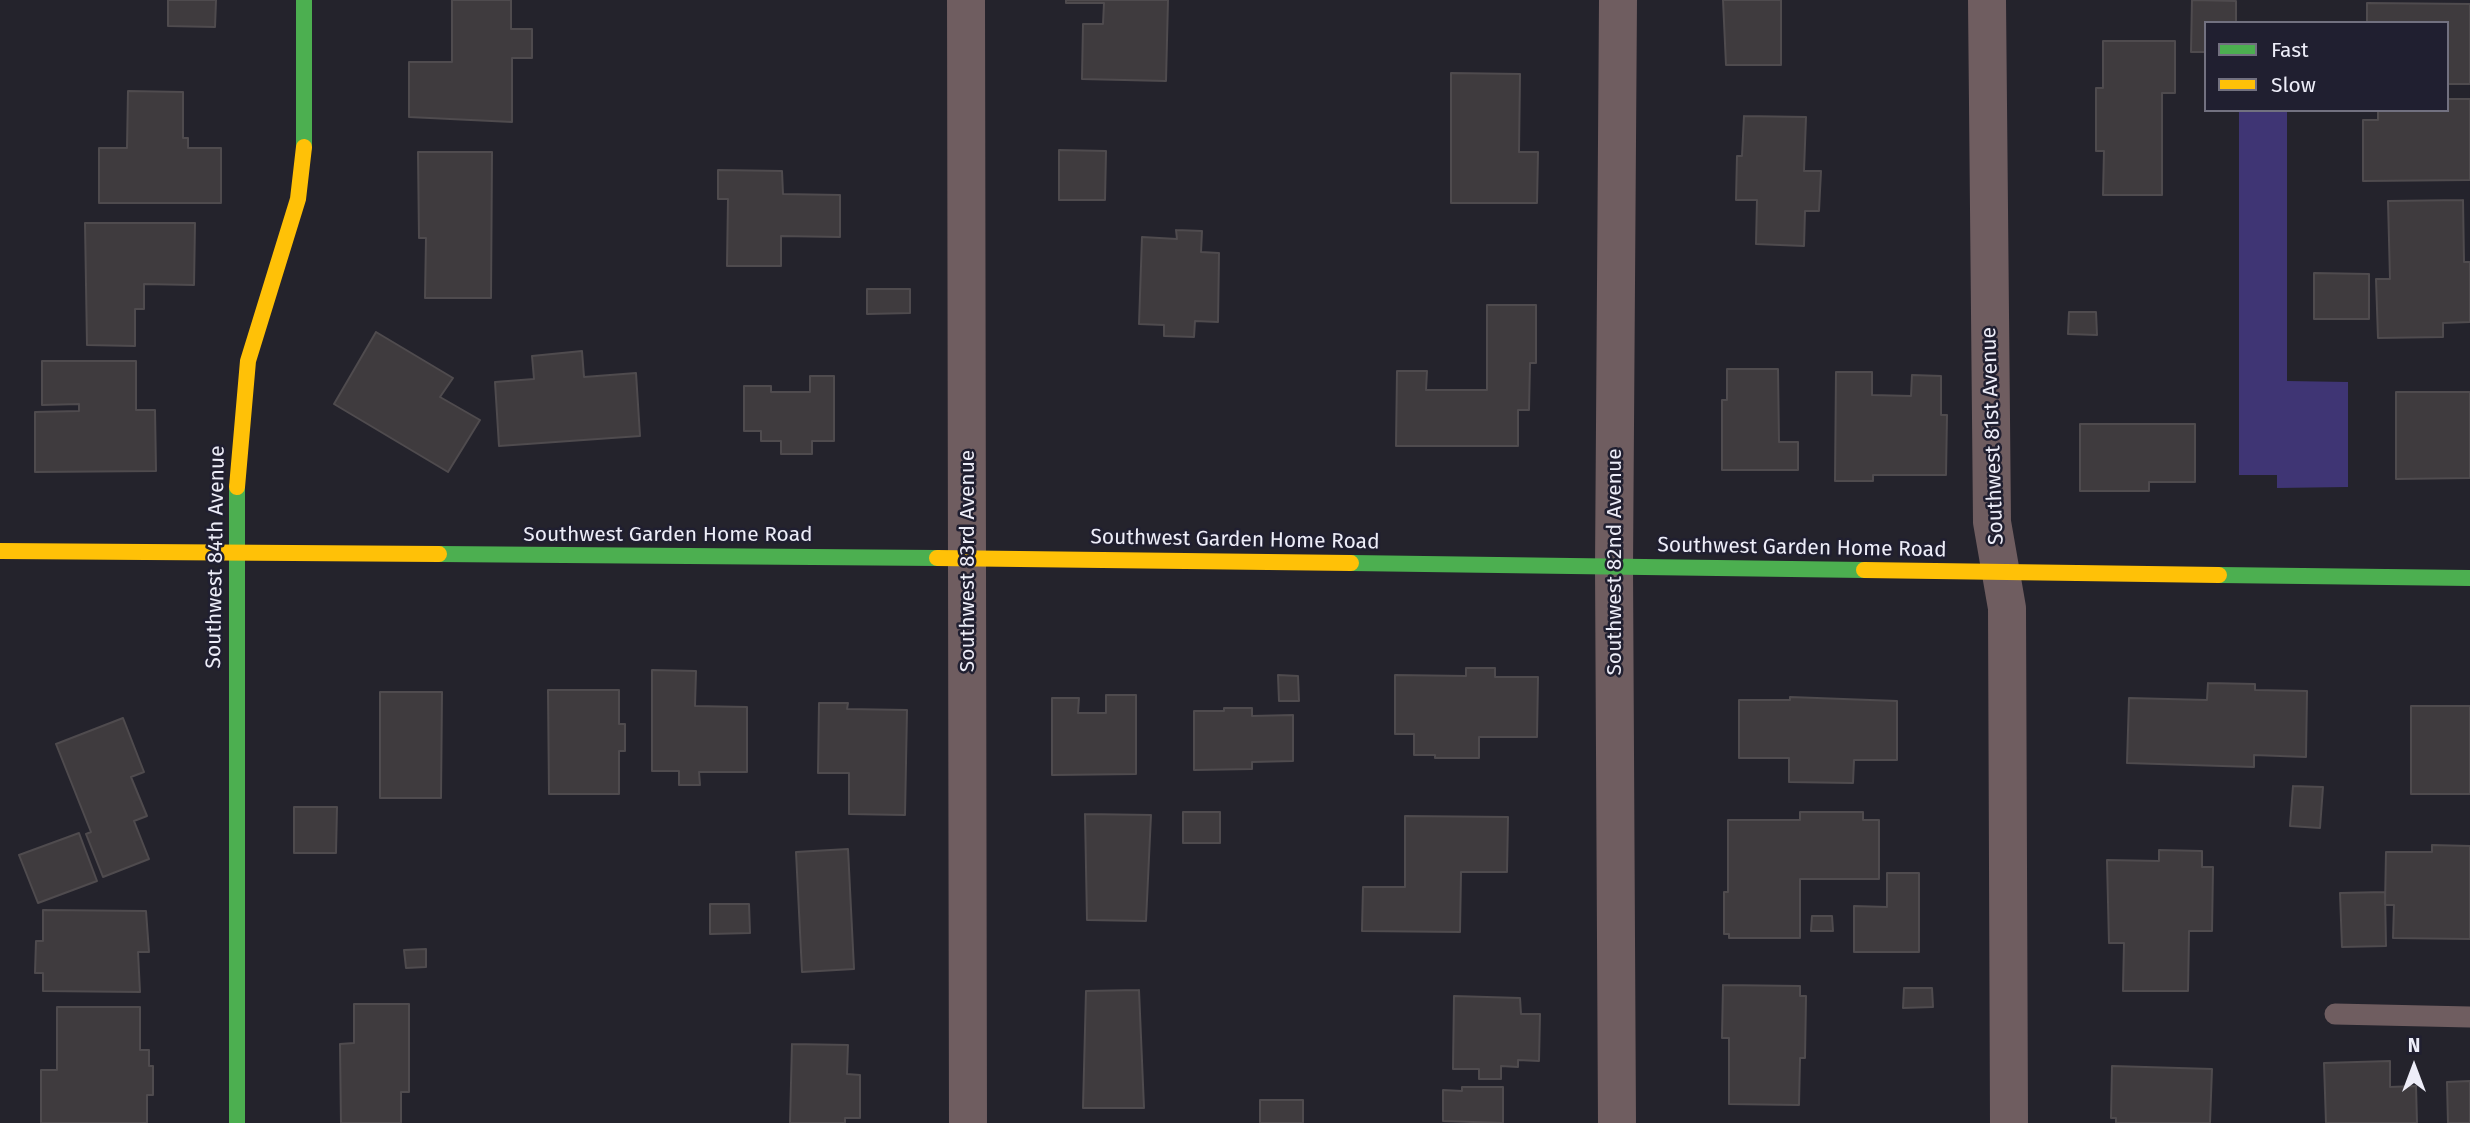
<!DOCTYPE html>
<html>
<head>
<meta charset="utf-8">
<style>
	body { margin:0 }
	#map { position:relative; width:2470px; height:1123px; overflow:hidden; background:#24232c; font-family:"Fira Sans",sans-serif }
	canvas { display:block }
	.legend { position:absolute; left:2204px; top:21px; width:245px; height:91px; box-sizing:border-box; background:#201f30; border:2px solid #727180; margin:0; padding:9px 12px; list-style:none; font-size:21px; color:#ededf8 }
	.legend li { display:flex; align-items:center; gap:14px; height:35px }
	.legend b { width:35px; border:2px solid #727180 }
	.north { position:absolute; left:2379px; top:1032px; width:70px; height:70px; -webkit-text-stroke:5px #201f30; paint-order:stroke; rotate:0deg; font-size:19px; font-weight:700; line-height:28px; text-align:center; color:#ededf8 }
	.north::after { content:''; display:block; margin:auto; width:24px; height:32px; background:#ededf8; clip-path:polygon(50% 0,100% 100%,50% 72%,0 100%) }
</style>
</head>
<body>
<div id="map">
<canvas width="2470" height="1123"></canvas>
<ul class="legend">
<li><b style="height:9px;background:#4caf50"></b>Fast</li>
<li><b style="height:9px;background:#ffc107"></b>Slow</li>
</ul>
<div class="north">N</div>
</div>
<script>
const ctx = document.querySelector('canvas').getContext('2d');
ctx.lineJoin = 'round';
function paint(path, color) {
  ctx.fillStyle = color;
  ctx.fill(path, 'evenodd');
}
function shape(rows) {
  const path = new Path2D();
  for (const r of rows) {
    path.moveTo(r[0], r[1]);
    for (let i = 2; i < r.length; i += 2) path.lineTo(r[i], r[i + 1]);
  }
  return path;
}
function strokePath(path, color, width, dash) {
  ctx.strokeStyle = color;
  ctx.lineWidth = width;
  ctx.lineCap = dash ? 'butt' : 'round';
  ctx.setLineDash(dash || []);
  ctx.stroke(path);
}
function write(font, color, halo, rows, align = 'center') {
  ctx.font = font + ' "Fira Sans",sans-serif';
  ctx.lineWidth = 5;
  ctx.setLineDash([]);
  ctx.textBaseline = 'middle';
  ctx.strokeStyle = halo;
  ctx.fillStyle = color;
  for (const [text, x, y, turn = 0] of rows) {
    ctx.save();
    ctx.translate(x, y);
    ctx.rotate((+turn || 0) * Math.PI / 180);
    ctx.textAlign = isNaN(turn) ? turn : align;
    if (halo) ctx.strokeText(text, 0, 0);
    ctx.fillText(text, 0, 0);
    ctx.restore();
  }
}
paint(shape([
	[2239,110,2287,110,2287,381,2348,382,2348,487,2277,488,2277,475,2239,475]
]), '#3f3574');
const building = shape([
	[168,0,216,0,215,27,168,26,168,0],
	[452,0,511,0,511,29,532,29,532,58,512,58,512,122,409,117,409,62,452,62,452,0],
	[1066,0,1168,0,1166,81,1082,79,1083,24,1103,24,1104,3,1066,3,1066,0],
	[1723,0,1781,0,1781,65,1726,65,1723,0],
	[2192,0,2236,1,2236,23,2206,23,2206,52,2191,52,2192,0],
	[2367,3,2470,4,2470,84,2447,84,2447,23,2367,23,2367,3],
	[2103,41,2175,41,2175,93,2162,93,2162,195,2103,195,2104,151,2096,151,2096,88,2103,88,2103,41],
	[1451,73,1520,74,1519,152,1538,152,1537,203,1451,203,1451,73],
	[128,91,183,92,183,138,188,138,188,148,221,148,221,203,99,203,99,148,127,148,128,91],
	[2447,99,2470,99,2470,180,2363,181,2363,120,2378,120,2378,110,2447,110,2447,99],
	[1744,116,1806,117,1804,171,1821,171,1819,211,1805,211,1804,246,1756,244,1757,200,1736,200,1737,156,1742,156,1744,116],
	[1059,150,1106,151,1105,200,1059,200,1059,150],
	[418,152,492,152,491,298,425,298,426,238,419,238,418,152],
	[718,170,782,171,783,194,840,195,840,237,781,236,781,266,727,266,728,199,718,199,718,170],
	[2463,200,2464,262,2470,262,2470,322,2443,323,2443,337,2378,338,2376,279,2390,279,2388,201,2463,200],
	[85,223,195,223,194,285,144,284,144,309,135,309,135,346,87,345,85,223],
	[1176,230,1202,231,1201,252,1219,253,1218,322,1195,321,1194,337,1164,336,1164,325,1139,324,1142,237,1177,239,1176,230],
	[2314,273,2369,274,2369,319,2314,319,2314,273],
	[867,289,910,289,910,313,867,314,867,289],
	[1487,305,1536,305,1536,363,1530,363,1529,410,1518,410,1518,446,1396,446,1397,371,1427,371,1426,390,1487,390,1487,305],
	[2069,312,2096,312,2097,335,2068,334,2069,312],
	[376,332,453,378,440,397,480,420,448,472,334,404,376,332],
	[582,351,584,377,636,373,640,436,499,446,495,382,534,379,532,356,582,351],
	[42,361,136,361,136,410,155,410,156,471,35,472,35,412,79,411,79,404,42,405,42,361],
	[1727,369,1778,369,1779,442,1798,442,1798,470,1722,470,1722,400,1727,400,1727,369],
	[1836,372,1872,372,1872,395,1911,396,1912,375,1941,376,1941,415,1947,415,1946,475,1873,475,1873,481,1835,481,1836,372],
	[810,376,834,376,834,441,812,441,812,454,781,454,781,441,761,441,761,431,744,431,744,386,771,386,771,392,810,392,810,376],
	[2396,392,2470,392,2470,478,2396,479,2396,392],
	[2080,424,2195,424,2195,482,2149,482,2149,491,2080,491,2080,424],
	[1466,668,1495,668,1495,677,1538,677,1537,737,1479,737,1479,758,1435,758,1435,755,1414,755,1414,734,1395,734,1395,675,1466,676,1466,668],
	[652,670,696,671,695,706,747,707,747,772,699,772,700,785,679,785,679,771,652,771,652,670],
	[1278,675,1298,676,1299,701,1279,701,1278,675],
	[2208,683,2255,684,2255,690,2307,691,2306,757,2254,755,2254,767,2127,763,2129,698,2207,700,2208,683],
	[548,690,619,690,619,724,625,724,625,751,619,751,619,794,549,794,548,690],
	[380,692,442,692,441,798,380,798,380,692],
	[1106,695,1136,695,1136,774,1052,775,1052,698,1079,698,1078,713,1106,713,1106,695],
	[1790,697,1897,701,1897,760,1854,760,1853,783,1789,782,1789,758,1739,758,1739,700,1790,700,1790,697],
	[819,703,848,703,847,709,907,710,905,815,849,814,849,773,818,773,819,703],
	[2411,706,2470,706,2470,794,2411,794,2411,706],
	[1224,708,1252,708,1252,716,1293,715,1293,761,1252,762,1252,769,1194,770,1194,711,1224,711,1224,708],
	[123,718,144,772,131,777,147,816,134,821,149,859,103,877,86,834,91,832,56,744,123,718],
	[2293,786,2323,787,2320,828,2290,826,2293,786],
	[294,807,337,807,336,853,294,853,294,807],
	[1183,812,1220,812,1220,843,1183,843,1183,812],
	[1800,812,1863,812,1863,820,1879,820,1879,879,1800,879,1800,938,1729,938,1729,934,1724,934,1724,892,1728,892,1728,820,1800,820,1800,812],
	[1085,814,1151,815,1146,921,1087,920,1085,814],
	[1405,816,1508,817,1507,872,1461,872,1460,932,1362,931,1363,887,1405,887,1405,816],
	[79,833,97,881,38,903,19,855,79,833],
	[2432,845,2470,846,2470,939,2393,938,2394,905,2385,905,2386,852,2432,852,2432,845],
	[848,849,854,969,802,972,796,852,848,849],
	[2159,850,2202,851,2202,867,2213,867,2212,931,2189,931,2188,991,2123,991,2124,943,2109,943,2107,860,2159,861,2159,850],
	[1887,873,1919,873,1919,952,1854,952,1854,906,1887,907,1887,873],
	[2385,892,2386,946,2342,947,2340,893,2385,892],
	[710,904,749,904,750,933,710,934,710,904],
	[43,910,146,911,149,952,138,952,140,992,43,991,43,973,35,973,36,941,43,941,43,910],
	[1812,916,1832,916,1833,931,1811,931,1812,916],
	[426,949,426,967,406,968,404,950,426,949],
	[1723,985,1800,986,1800,996,1806,996,1805,1058,1800,1058,1799,1105,1729,1104,1729,1038,1722,1038,1723,985],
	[1904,988,1932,988,1933,1007,1903,1008,1904,988],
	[1139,990,1144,1108,1083,1108,1086,991,1139,990],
	[1454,996,1520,998,1521,1014,1540,1014,1539,1061,1518,1060,1518,1067,1501,1066,1501,1079,1479,1079,1479,1069,1453,1069,1454,996],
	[354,1004,409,1004,409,1092,401,1092,401,1123,341,1123,340,1044,354,1043,354,1004],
	[57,1007,140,1007,140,1050,149,1050,149,1066,153,1066,153,1095,147,1095,147,1123,41,1123,41,1070,57,1070,57,1007],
	[792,1044,848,1045,847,1074,860,1075,860,1118,845,1118,845,1123,790,1123,792,1044],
	[2390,1061,2390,1087,2416,1086,2417,1123,2326,1123,2324,1063,2390,1061],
	[2112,1066,2212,1069,2210,1123,2116,1123,2116,1118,2111,1118,2112,1066],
	[2470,1081,2470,1123,2448,1123,2447,1082,2470,1081],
	[1462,1087,1503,1087,1503,1123,1443,1121,1443,1090,1462,1091,1462,1087],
	[1260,1100,1303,1100,1303,1123,1260,1123,1260,1100]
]);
paint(building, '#3f3b3e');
strokePath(building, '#4f4b4e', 2);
strokePath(shape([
	[2335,1014,2470,1017]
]), '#6f5d60', 21);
strokePath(shape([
	[966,0,968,1123],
	[1987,0,1992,522,2007,608,2009,1123],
	[1617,1123,1614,567,1618,0]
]), '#6f5d60', 38);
strokePath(shape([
	[304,0,304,147],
	[237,487,237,1123],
	[439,554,937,558],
	[1351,563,1864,570],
	[2219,575,2470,578]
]), '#4caf50', 16);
strokePath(shape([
	[237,487,248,361,298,199,304,147],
	[0,551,439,554],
	[937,558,1351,563],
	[1864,570,2219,575]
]), '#ffc107', 16);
write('21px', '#ededf8', '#201f30', [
	["Southwest 81st Avenue",1993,436,-92],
	["Southwest Garden Home Road",668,535],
	["Southwest Garden Home Road",1235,540,1],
	["Southwest Garden Home Road",1802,548,1],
	["Southwest 84th Avenue",216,557,-89],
	["Southwest 83rd Avenue",968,561,-90],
	["Southwest 82nd Avenue",1615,562,-90]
]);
</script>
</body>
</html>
